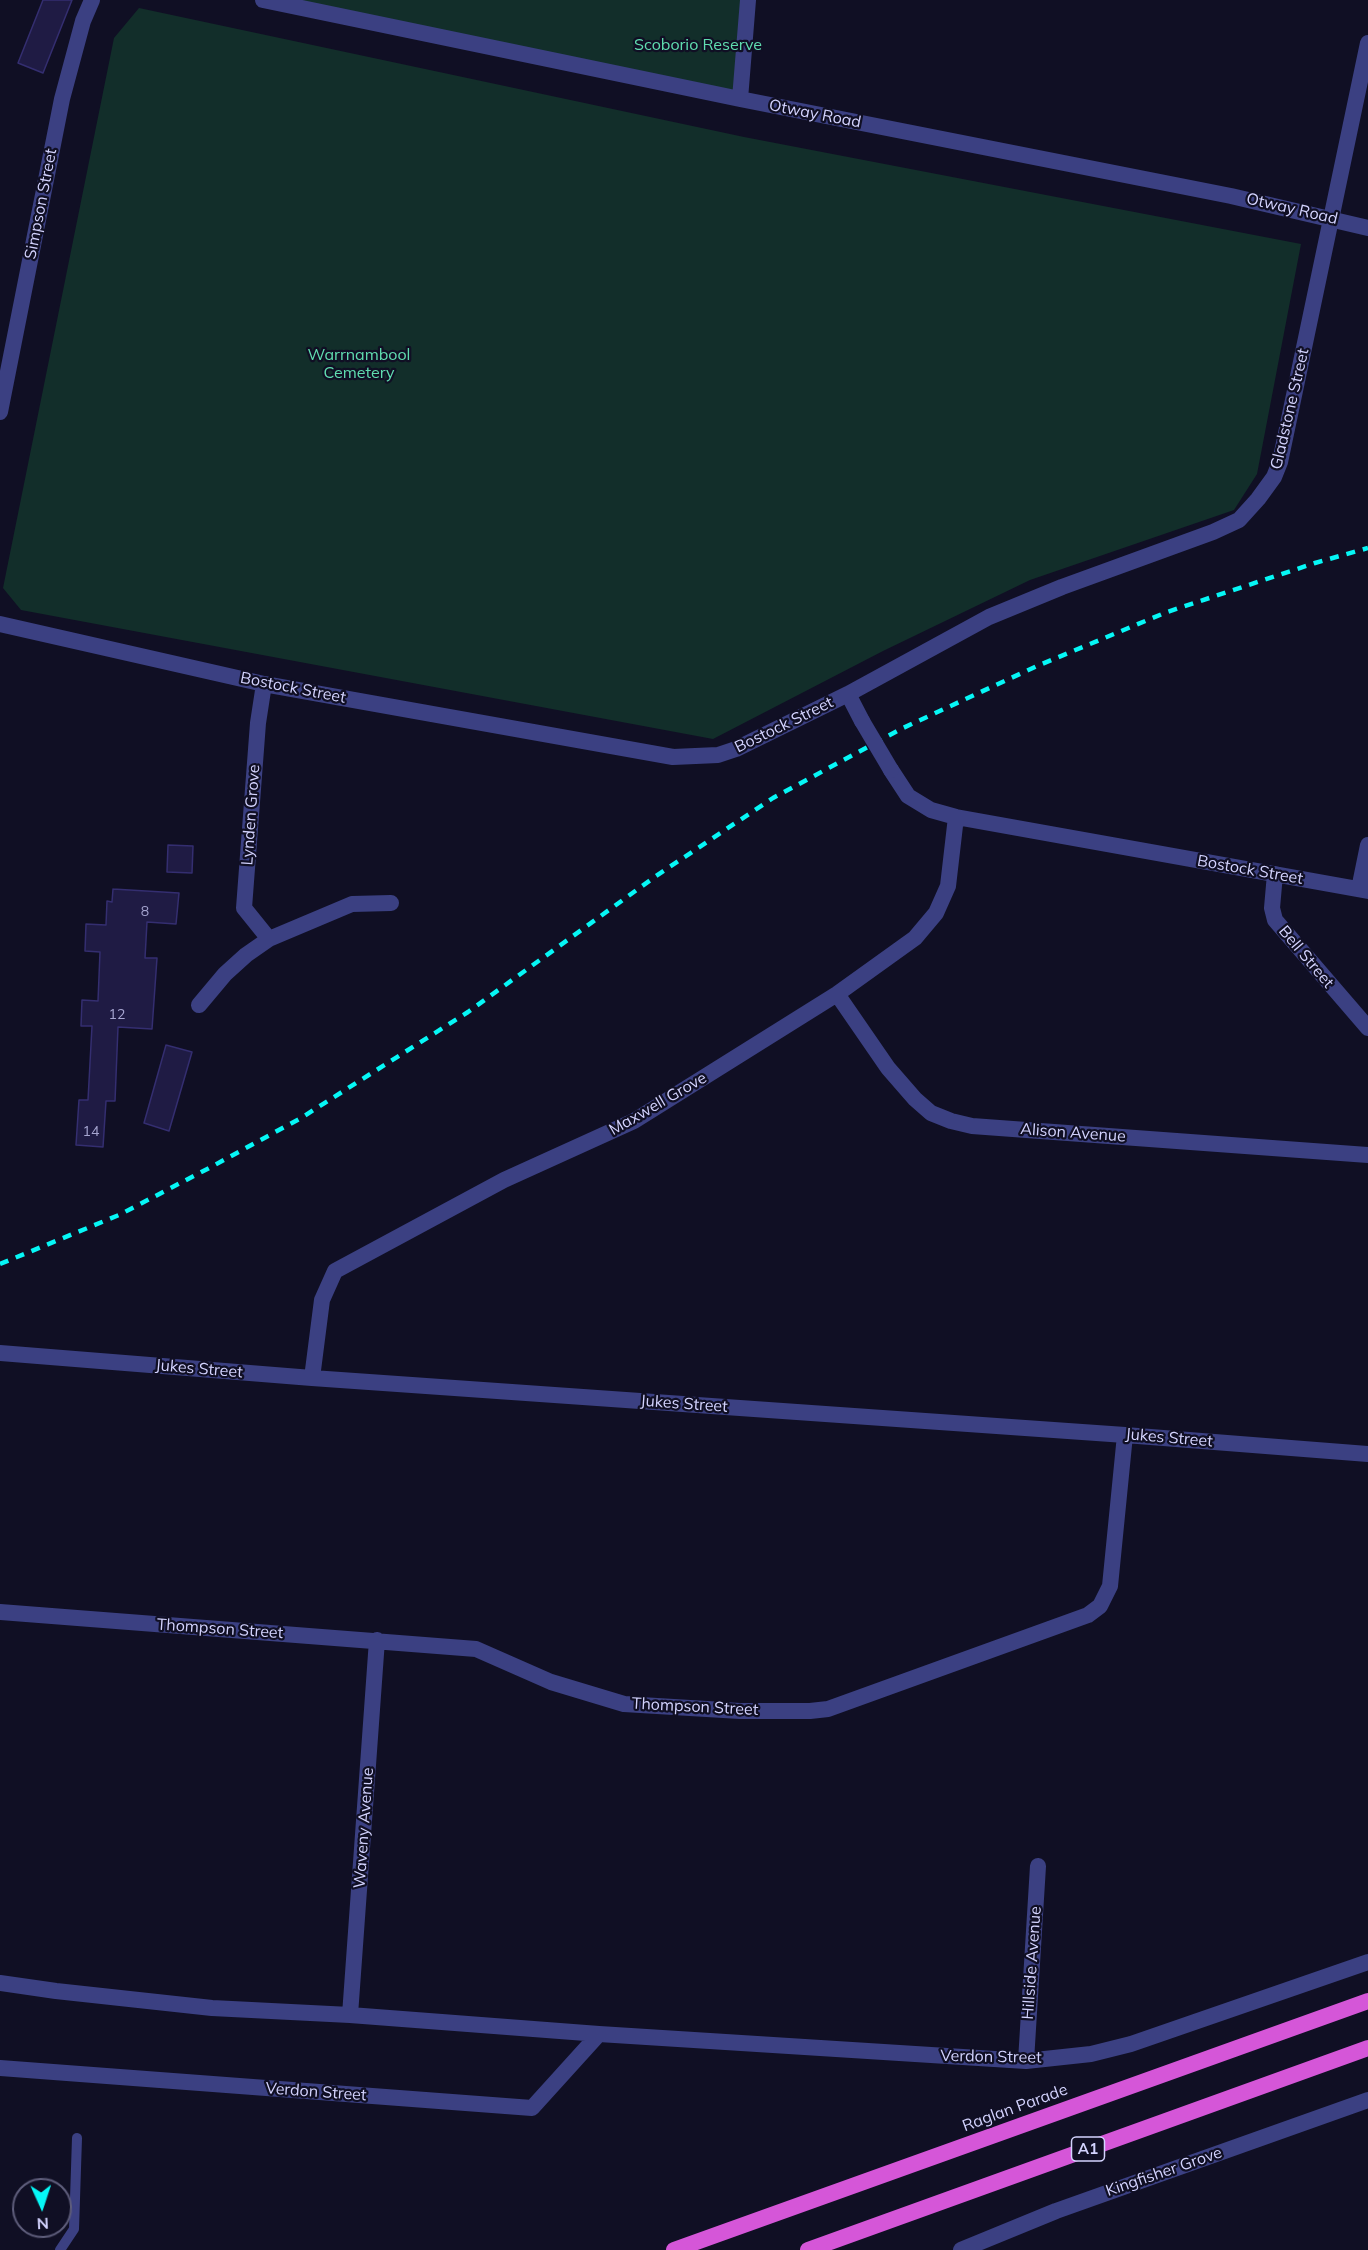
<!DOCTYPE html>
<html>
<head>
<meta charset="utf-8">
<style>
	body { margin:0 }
	#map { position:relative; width:1368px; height:2250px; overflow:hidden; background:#100f24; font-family:Mulish,sans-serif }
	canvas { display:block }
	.north { position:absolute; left:12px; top:2178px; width:60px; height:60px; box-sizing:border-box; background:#100f24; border:2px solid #5e5d7b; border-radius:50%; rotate:177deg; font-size:16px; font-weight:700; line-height:24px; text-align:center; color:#d3d3fe }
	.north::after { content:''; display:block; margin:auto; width:21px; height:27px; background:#06f7f6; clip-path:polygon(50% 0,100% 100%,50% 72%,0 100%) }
</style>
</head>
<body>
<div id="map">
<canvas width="1368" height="2250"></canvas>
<div class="north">N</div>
</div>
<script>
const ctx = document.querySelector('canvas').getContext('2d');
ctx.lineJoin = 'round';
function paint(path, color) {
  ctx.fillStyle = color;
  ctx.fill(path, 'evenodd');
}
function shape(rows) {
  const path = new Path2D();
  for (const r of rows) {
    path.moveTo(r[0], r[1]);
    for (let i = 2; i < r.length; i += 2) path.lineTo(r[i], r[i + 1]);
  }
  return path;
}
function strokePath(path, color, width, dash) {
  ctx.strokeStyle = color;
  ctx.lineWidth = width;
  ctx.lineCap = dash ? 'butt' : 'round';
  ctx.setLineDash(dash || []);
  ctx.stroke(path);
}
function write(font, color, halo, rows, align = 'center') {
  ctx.font = font + ' Mulish,sans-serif';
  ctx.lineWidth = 4.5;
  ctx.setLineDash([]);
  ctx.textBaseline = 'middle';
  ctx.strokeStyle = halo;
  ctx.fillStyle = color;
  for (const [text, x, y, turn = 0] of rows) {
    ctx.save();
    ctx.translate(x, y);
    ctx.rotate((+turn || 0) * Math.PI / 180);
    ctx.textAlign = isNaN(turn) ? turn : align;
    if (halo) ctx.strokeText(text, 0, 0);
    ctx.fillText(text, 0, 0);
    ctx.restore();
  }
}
paint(shape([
	[263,0,748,0,740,99],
	[139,8,744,137,1301,244,1257,474,1234,510,1030,580,883,651,713,739,21,610,3,588,114,38]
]), '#122e2a');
const building = shape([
	[43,0,72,0,43,73,18,63,43,0],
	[168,845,193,846,192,873,167,872,168,845],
	[113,889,179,893,176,924,147,922,145,958,157,958,152,1029,118,1027,115,1101,106,1101,103,1147,76,1145,79,1100,88,1100,92,1026,81,1026,82,1000,98,1001,100,952,85,951,86,924,106,925,107,901,112,902,113,889],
	[166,1045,192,1052,169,1131,144,1123,166,1045]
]);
paint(building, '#1f1b44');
strokePath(building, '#342e70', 1.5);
strokePath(shape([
	[60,2250,74,2229,77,2138]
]), '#3b4082', 10);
strokePath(shape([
	[0,624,264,684,673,757,718,755,736,749,848,694,989,617,1062,587,1213,532,1239,520,1258,499,1274,477,1280,462,1368,43],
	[264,684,258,723,244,908,269,939,352,904,391,903],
	[848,694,862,721],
	[891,770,908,796,931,810,956,817,1368,891],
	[1275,874,1272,908,1275,920,1368,1028],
	[1359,889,1368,845],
	[837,994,888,1068,915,1099,931,1113,951,1121,972,1126,1368,1155],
	[199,1005,225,974,246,955,269,939],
	[0,1353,312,1378,1125,1435,1368,1454],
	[312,1378,322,1300,335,1271,504,1180,634,1121,837,994,915,938,936,913,948,886,956,817],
	[0,1612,476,1649,551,1682,624,1704,740,1711,810,1711,828,1709,1088,1615,1100,1606,1110,1586,1125,1435],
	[0,1983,56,1991,212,2008,350,2015,599,2034,1026,2061,1091,2054,1131,2044,1368,1962],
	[350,2015,377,1640],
	[1026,2061,1038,1866],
	[0,2068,532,2108,599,2034],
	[961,2250,1056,2211,1368,2100]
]), '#3b4082', 16);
strokePath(shape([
	[263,0,740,99,1231,196,1368,228],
	[740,99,748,0],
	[0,412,62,99,83,21,92,0]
]), '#3b4082', 16);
strokePath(shape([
	[674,2250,1368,2001],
	[808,2250,1368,2048]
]), '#d556d8', 16);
strokePath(shape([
	[0,1264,119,1215,211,1167,301,1118,468,1012,656,876,773,798,903,728,1037,666,1167,612,1315,563,1368,548]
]), '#06f7f6', 4.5, [9, 8]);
strokePath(shape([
	[862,721,891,770]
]), '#3b4082', 16);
write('14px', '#a6a5d0', null, [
	["8",145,912],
	["12",117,1015],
	["14",91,1132]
]);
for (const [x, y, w] of [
	[1088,2149,33]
]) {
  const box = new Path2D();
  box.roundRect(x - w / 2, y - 12, w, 24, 4.5);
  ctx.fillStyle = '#100f24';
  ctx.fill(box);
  strokePath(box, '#d3d3fe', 1.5);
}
write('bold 15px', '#d3d3fe', null, [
	["A1",1088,2149]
]);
write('16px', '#60ddb0', '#100f24', [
	["Scoborio Reserve",698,45],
	["Warrnambool",359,355],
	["Cemetery",359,373]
]);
write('16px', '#d3d3fe', '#100f24', [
	["Otway Road",815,114,11],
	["Simpson Street",41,204,-79],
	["Otway Road",1292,209,13],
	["Gladstone Street",1290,409,-77],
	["Bostock Street",293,688,11],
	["Bostock Street",784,725,-26],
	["Lynden Grove",251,815,-86],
	["Bostock Street",1250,870,10],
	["Bell Street",1306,957,50],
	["Maxwell Grove",658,1104,-30],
	["Alison Avenue",1073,1133,4],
	["Jukes Street",199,1369,5],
	["Jukes Street",684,1404,4],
	["Jukes Street",1169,1438,5],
	["Thompson Street",220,1629,4],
	["Thompson Street",695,1707,3],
	["Waveny Avenue",364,1828,-86],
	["Hillside Avenue",1032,1963,-86],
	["Verdon Street",991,2057,1],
	["Verdon Street",316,2092,4],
	["Raglan Parade",1015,2108,-20],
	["Kingfisher Grove",1164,2172,-19]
]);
</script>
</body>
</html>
